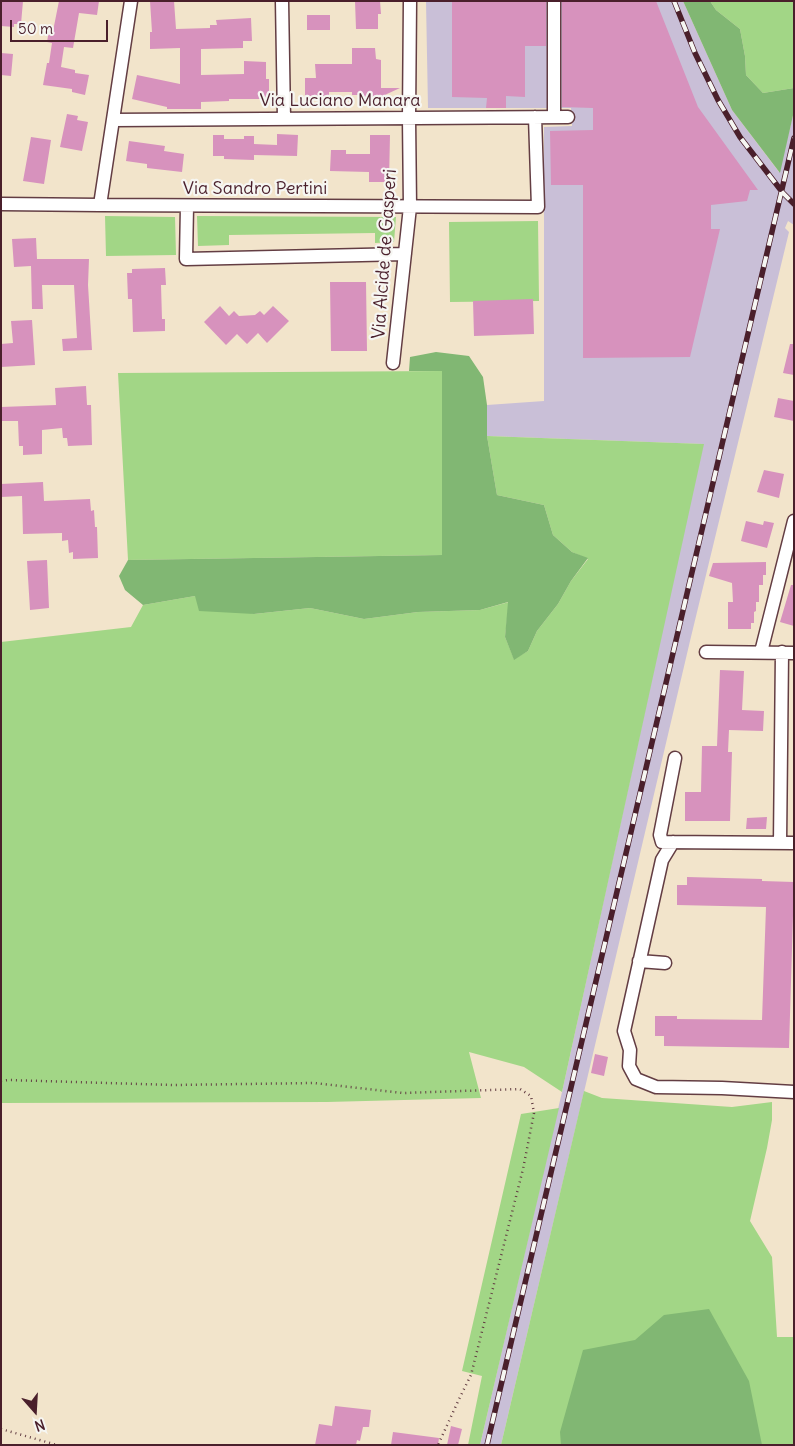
<!DOCTYPE html>
<html>
<head>
<meta charset="utf-8">
<style>
	body { margin:0 }
	#map { position:relative; width:795px; height:1446px; overflow:hidden; background:#f2e4cb; font-family:Delius,sans-serif }
	canvas { display:block }
	.frame { position:absolute; inset:0; border:2px solid #4a1f2b; pointer-events:none }
	.north { position:absolute; left:10px; top:1386px; width:50px; height:50px; -webkit-text-stroke:4px #f6f6f2; paint-order:stroke; rotate:161deg; font-size:14px; font-weight:700; line-height:20px; text-align:center; color:#4a1f2b }
	.north::after { content:''; display:block; margin:auto; width:18px; height:22px; background:#4a1f2b; clip-path:polygon(50% 0,100% 100%,50% 72%,0 100%) }
	.scale { position:absolute; left:10px; top:20px; width:98px; height:22px; box-sizing:border-box; border:2px solid #4a1f2b; border-top:0; padding-left:6px; font-size:15px; line-height:18px; white-space:nowrap; color:#4a1f2b; -webkit-text-stroke:4px #f6f6f2; paint-order:stroke }
</style>
</head>
<body>
<div id="map">
<canvas width="795" height="1446"></canvas>
<div class="frame"></div>
<div class="north">N</div>
<div class="scale">50 m</div>
</div>
<script>
const ctx = document.querySelector('canvas').getContext('2d');
ctx.lineJoin = 'round';
function paint(path, color) {
  ctx.fillStyle = color;
  ctx.fill(path, 'evenodd');
}
function shape(rows) {
  const path = new Path2D();
  for (const r of rows) {
    path.moveTo(r[0], r[1]);
    for (let i = 2; i < r.length; i += 2) path.lineTo(r[i], r[i + 1]);
  }
  return path;
}
function strokePath(path, color, width, dash) {
  ctx.strokeStyle = color;
  ctx.lineWidth = width;
  ctx.lineCap = dash ? 'butt' : 'round';
  ctx.setLineDash(dash || []);
  ctx.stroke(path);
}
function write(font, color, halo, rows, align = 'center') {
  ctx.font = font + ' Delius,sans-serif';
  ctx.lineWidth = 4.5;
  ctx.setLineDash([]);
  ctx.textBaseline = 'middle';
  ctx.strokeStyle = halo;
  ctx.fillStyle = color;
  for (const [text, x, y, turn = 0] of rows) {
    ctx.save();
    ctx.translate(x, y);
    ctx.rotate((+turn || 0) * Math.PI / 180);
    ctx.textAlign = isNaN(turn) ? turn : align;
    if (halo) ctx.strokeText(text, 0, 0);
    ctx.fillText(text, 0, 0);
    ctx.restore();
  }
}
paint(shape([
	[426,1,683,1,732,110,779,172,794,111,794,225,788,221,785,228,789,232,690,641,501,1445,480,1445,562,1092,703,444,487,436,487,405,544,401,544,127,572,126,571,108,428,108]
]), '#c9bfd7');
paint(shape([
	[710,1,794,1,794,88,763,93,746,75,745,56,740,29,716,10],
	[105,216,175,217,176,255,106,256],
	[197,216,396,217,394,242,375,243,375,233,229,235,229,245,198,246],
	[538,221,539,301,450,302,449,222],
	[442,371,442,555,128,560,118,373],
	[487,436,704,444,562,1092,524,1067,469,1052,481,1098,327,1102,1,1103,1,642,131,627,143,605,195,596,254,614,310,608,364,619,418,612,480,610,509,602,505,637,514,659,528,651,537,631,558,604,571,581,588,559,572,552,553,535,544,505,497,495],
	[584,1091,602,1098,732,1107,772,1102,772,1120,767,1148,750,1221,772,1257,777,1337,794,1337,794,1445,501,1445],
	[559,1108,480,1445,468,1445,482,1376,462,1371,521,1114]
]), '#a2d686');
paint(shape([
	[683,1,710,1,716,10,740,29,745,56,746,75,763,93,794,88,794,111,780,173,732,110],
	[436,352,469,356,483,377,487,405,487,436,497,495,544,505,553,535,572,552,588,558,571,581,558,604,537,631,528,651,514,660,505,637,508,602,480,610,418,612,364,619,310,608,254,614,199,611,195,596,143,605,125,590,119,576,128,560,442,555,442,371,409,371,410,357],
	[709,1309,749,1381,762,1445,561,1445,560,1432,583,1350,635,1340,664,1315]
]), '#81b773');
paint(shape([
	[1,1,23,1,21,24,14,24,14,27,1,26],
	[59,1,99,1,97,15,79,13,73,48,64,47,61,67,75,70,75,73,89,75,85,95,72,92,72,89,43,85,47,63,49,63,52,43,47,42,49,30,53,31],
	[150,1,174,1,176,29,210,28,210,25,217,25,216,20,251,18,252,41,243,41,243,48,201,49,201,75,244,74,244,61,266,62,266,79,269,79,269,99,229,99,229,101,201,102,201,109,167,109,167,107,132,99,137,75,180,84,180,48,150,49,150,32,152,32],
	[355,1,380,1,381,14,378,14,378,29,356,29],
	[452,1,546,1,546,46,525,46,525,97,506,96,506,108,486,108,487,98,452,97],
	[562,1,656,1,698,107,758,190,750,190,747,201,711,205,711,229,720,229,690,357,583,358,583,185,551,185,550,131,593,130,593,108,562,107],
	[307,15,330,15,330,30,307,30],
	[352,48,375,48,376,59,381,60,381,88,400,88,376,99,362,99,362,95,352,95,352,92,329,92,329,96,305,96,305,78,316,78,315,64,352,64],
	[1,53,13,54,11,76,1,75],
	[67,114,78,116,77,120,88,122,82,151,60,147],
	[277,134,298,135,297,156,254,155,254,160,224,159,224,156,213,156,213,135,224,135,224,139,244,139,244,136,254,136,254,144,277,145],
	[370,135,390,135,389,182,369,182,369,172,330,171,331,150,346,150,346,154,370,154],
	[31,137,51,140,44,184,23,181],
	[129,141,165,146,164,151,184,154,182,172,147,168,147,164,126,161],
	[36,238,37,259,89,259,88,285,92,350,63,351,62,339,77,338,74,285,42,285,43,309,32,309,31,266,14,267,12,239],
	[165,268,166,285,161,285,162,319,165,319,165,331,133,332,132,299,128,299,127,273,132,273,132,269],
	[330,282,366,282,367,351,331,351],
	[533,299,534,334,474,336,473,301],
	[220,306,229,316,234,311,239,316,255,315,260,311,264,315,273,306,289,321,267,343,258,333,247,344,237,334,226,345,204,322],
	[32,320,35,365,1,367,1,344,13,343,11,321],
	[790,344,794,344,794,375,783,373],
	[86,386,87,405,91,405,92,445,68,446,67,438,63,438,62,428,42,430,42,454,23,455,23,446,19,446,18,421,1,421,1,407,56,405,55,388],
	[778,398,794,401,794,421,774,417],
	[764,470,784,474,779,498,757,492],
	[43,482,44,501,90,499,91,511,94,510,95,527,97,527,98,558,73,559,73,552,69,553,68,540,62,541,62,533,23,534,22,496,1,497,1,484],
	[746,521,763,525,764,521,774,523,767,548,741,541],
	[47,560,49,608,30,610,27,561],
	[766,562,766,575,763,575,763,585,759,585,759,602,756,602,756,611,754,612,754,623,751,623,751,629,728,629,728,602,733,602,732,583,709,576,713,563],
	[791,585,794,585,794,626,780,622],
	[720,670,744,671,742,710,764,711,763,731,729,730,728,752,732,752,730,821,685,821,685,792,701,792,702,746,717,746],
	[767,817,766,829,746,829,747,818],
	[687,877,762,879,762,881,794,882,789,1048,664,1046,664,1036,655,1036,655,1016,677,1016,677,1019,762,1020,766,907,677,905,677,885,687,885],
	[595,1054,608,1057,604,1076,591,1073],
	[335,1406,371,1410,369,1427,363,1427,360,1441,357,1440,356,1445,315,1445,319,1424,332,1426],
	[451,1426,462,1429,458,1445,447,1445],
	[393,1432,439,1438,438,1445,391,1445]
]), '#d792bd');
const street = shape([
	[282,1,284,119],
	[554,117,554,1],
	[113,120,568,117],
	[1,204,100,205,131,1],
	[100,205,538,207,535,117],
	[187,206,186,259,405,254],
	[393,363,410,207,409,118,410,1],
	[706,652,794,653],
	[761,652,794,521],
	[675,758,660,835,662,842,794,843],
	[673,842,662,860,624,1031,630,1050,629,1066,636,1079,656,1087,722,1088,794,1092],
	[780,843,782,652],
	[639,961,665,963]
]);
strokePath(street, '#633d43', 15);
strokePath(shape([
	[1,1081,8,1080,174,1085,314,1083,403,1093,520,1089,531,1096,534,1113,523,1169,471,1375,460,1397,438,1445],
	[1,1429,57,1445]
]), '#633d43', 2.5, [1, 4]);
strokePath(street, '#fff', 12);
const rail = shape([
	[674,1,695,53,718,100,740,137,783,193,794,204],
	[487,1445,794,138]
]);
strokePath(rail, '#4a1f2b', 5.5);
strokePath(rail, '#f6f6f2', 4, [11]);
write('18px', '#4a1f2b', '#f6f6f2', [
	["Via Luciano Manara",340,101],
	["Via Sandro Pertini",255,189],
	["Via Alcide de Gasperi",385,254,-86]
]);
</script>
</body>
</html>
